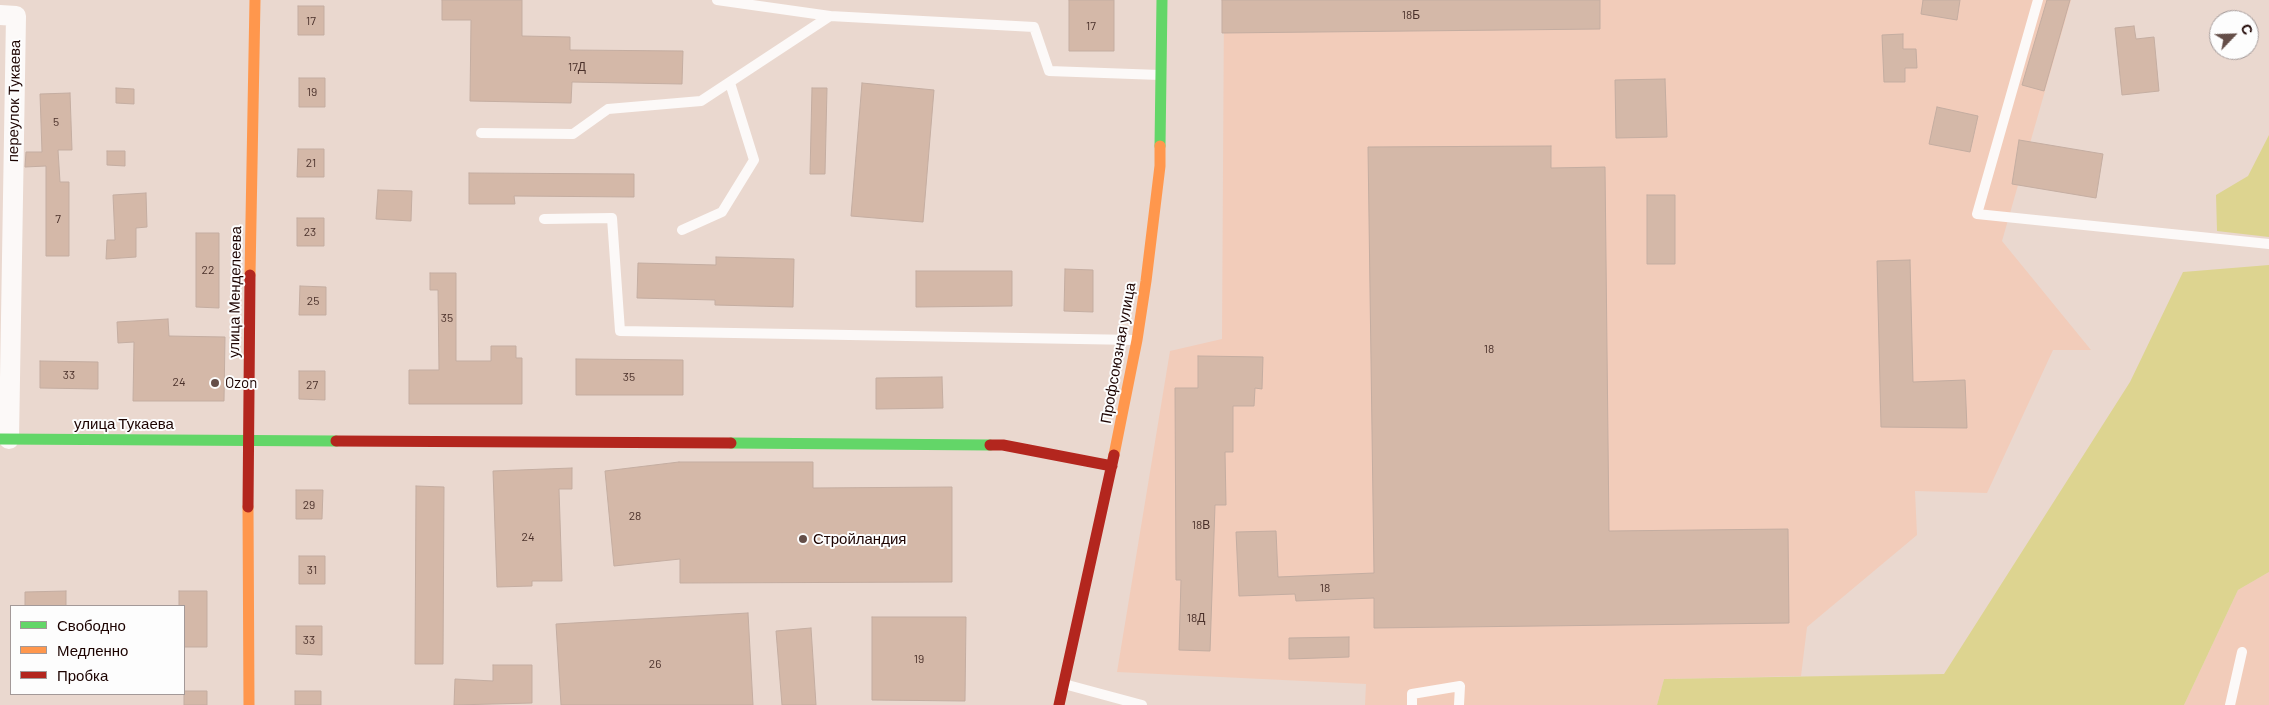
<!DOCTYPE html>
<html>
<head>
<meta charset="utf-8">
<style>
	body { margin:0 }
	#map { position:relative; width:2269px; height:705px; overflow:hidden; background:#ead8cf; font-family:Barlow,sans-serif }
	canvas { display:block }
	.legend { position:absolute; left:10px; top:605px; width:175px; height:90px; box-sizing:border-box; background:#fdfdfd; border:1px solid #a39998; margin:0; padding:6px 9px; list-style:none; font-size:15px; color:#1c0300 }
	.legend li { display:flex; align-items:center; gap:10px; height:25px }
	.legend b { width:25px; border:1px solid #a39998 }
	.north { position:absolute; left:2209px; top:10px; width:50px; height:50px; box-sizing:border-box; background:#fdfdfd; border:1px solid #a39998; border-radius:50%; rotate:66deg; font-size:14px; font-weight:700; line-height:20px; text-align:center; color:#1c0300 }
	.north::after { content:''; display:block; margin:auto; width:18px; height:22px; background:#644e48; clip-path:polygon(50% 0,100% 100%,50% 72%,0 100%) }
</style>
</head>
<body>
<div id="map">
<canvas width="2269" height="705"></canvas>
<ul class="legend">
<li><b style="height:6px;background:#63d668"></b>Свободно</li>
<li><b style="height:6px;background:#ff974d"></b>Медленно</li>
<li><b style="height:6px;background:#b3261e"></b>Пробка</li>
</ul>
<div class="north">С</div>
</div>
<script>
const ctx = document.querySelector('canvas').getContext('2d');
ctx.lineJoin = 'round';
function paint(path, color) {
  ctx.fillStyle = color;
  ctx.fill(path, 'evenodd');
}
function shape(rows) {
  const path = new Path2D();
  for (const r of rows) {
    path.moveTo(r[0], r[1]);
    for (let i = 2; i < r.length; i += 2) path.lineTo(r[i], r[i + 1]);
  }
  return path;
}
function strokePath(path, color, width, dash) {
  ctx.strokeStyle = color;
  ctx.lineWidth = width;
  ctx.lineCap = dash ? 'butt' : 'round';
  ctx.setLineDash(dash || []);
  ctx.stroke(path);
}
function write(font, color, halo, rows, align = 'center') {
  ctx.font = font + ' Barlow,sans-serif';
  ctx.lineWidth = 4;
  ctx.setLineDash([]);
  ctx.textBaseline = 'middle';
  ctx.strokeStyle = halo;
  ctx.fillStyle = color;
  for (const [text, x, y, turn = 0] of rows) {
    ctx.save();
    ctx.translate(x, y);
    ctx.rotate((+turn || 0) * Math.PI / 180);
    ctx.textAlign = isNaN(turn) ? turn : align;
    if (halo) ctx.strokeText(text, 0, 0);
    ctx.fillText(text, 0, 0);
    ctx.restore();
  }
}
paint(shape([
	[1224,0,2071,0,2002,241,2091,350,2053,350,1987,493,1915,491,1917,535,1807,627,1801,676,1664,679,1657,705,1365,705,1366,684,1117,672,1170,351,1222,339],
	[2269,572,2269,705,2184,705,2238,590]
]), '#f2ccba');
paint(shape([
	[2269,135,2269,237,2217,231,2216,195,2248,176],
	[2269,265,2269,572,2238,590,2184,705,1657,705,1664,679,1944,674,2130,382,2183,272]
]), '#ddd490');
const building = shape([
	[442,0,522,0,522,36,570,37,570,50,683,51,682,84,572,82,571,103,470,101,471,20,442,20,442,0],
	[1069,0,1114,0,1114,51,1069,51,1069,0],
	[1222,0,1600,0,1600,29,1222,33,1222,0],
	[1923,0,1960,0,1957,20,1921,14,1923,0],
	[2047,0,2070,0,2044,91,2022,85,2047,0],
	[298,6,324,6,324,35,298,35,298,6],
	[2134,26,2136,39,2154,37,2159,91,2122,95,2115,28,2134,26],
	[1903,34,1903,49,1916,49,1917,68,1905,68,1905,82,1884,82,1882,35,1903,34],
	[299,78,325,78,325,107,299,107,299,78],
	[1665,79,1667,137,1616,138,1615,80,1665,79],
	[862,83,934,90,923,222,851,216,862,83],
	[116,88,134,89,134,104,116,103,116,88],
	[812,88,827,88,825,174,810,174,812,88],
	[70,93,72,150,58,150,60,182,69,182,69,256,46,256,46,166,25,167,26,152,42,152,40,94,70,93],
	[1937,107,1978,116,1970,152,1929,144,1937,107],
	[2019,140,2103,154,2096,198,2012,184,2019,140],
	[1551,146,1551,168,1605,167,1609,531,1788,529,1789,623,1374,628,1374,598,1296,601,1295,594,1239,596,1236,532,1276,531,1278,577,1374,573,1368,147,1551,146],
	[298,149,324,149,324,177,297,177,298,149],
	[107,151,125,151,125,166,107,165,107,151],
	[469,173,634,174,634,197,514,196,515,204,469,204,469,173],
	[378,190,412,191,411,221,376,219,378,190],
	[146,193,147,227,136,228,136,257,106,259,107,240,115,240,113,195,146,193],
	[1647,195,1675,195,1675,264,1647,264,1647,195],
	[297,218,324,218,324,246,297,246,297,218],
	[196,233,219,233,219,308,196,307,196,233],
	[716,257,794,259,793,307,715,305,715,300,637,298,638,263,716,265,716,257],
	[1910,260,1913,382,1965,380,1967,428,1881,427,1877,261,1910,260],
	[1065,269,1093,270,1093,312,1064,311,1065,269],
	[916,271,1012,271,1012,306,916,307,916,271],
	[430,273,456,273,456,361,491,361,491,346,516,346,516,358,522,358,522,404,409,404,409,370,439,370,438,290,430,290,430,273],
	[300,286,326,287,326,315,299,315,300,286],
	[168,319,169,336,225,337,224,401,133,401,134,342,118,343,117,322,168,319],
	[1198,356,1263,357,1262,389,1255,388,1254,406,1233,406,1233,452,1225,452,1226,505,1215,505,1210,651,1179,650,1181,580,1176,580,1175,388,1198,388,1198,356],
	[576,359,683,360,683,395,576,395,576,359],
	[40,361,98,362,98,389,40,388,40,361],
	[299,371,325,371,325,400,299,399,299,371],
	[942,377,943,408,876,409,876,378,942,377],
	[679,462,813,462,813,488,952,487,952,582,680,583,680,559,614,566,605,471,679,462],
	[572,468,572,489,559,489,562,581,532,581,532,586,497,587,493,471,572,468],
	[416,486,444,487,443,664,415,664,416,486],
	[296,490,323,490,322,519,296,519,296,490],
	[299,556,325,556,325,584,299,584,299,556],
	[66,591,66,606,25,606,25,592,66,591],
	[179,591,207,591,207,647,184,647,184,606,179,606,179,591],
	[748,613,753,705,561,705,556,624,748,613],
	[872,617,966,617,965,701,872,700,872,617],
	[296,626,322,626,322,655,296,654,296,626],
	[811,628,816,705,782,705,776,631,811,628],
	[1349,637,1349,657,1289,659,1289,638,1349,637],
	[493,665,532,665,532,703,454,705,455,679,493,681,493,665],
	[184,691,207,691,207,705,184,705,184,691],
	[295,691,321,691,321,705,295,705,295,691]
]);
paint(building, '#d4b8a8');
strokePath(building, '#c4ada1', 1);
strokePath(shape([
	[717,0,830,16,1034,27,1049,71,1160,75],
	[2038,0,1977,214,2269,244],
	[481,133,573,134,608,109,701,101,830,16],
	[544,219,612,218,620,331,1136,340],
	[682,230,722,212,754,160,730,83],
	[1064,684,1142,705],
	[1412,705,1412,694,1460,686,1459,705],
	[2230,705,2242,652]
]), '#fcf9f8', 10);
strokePath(shape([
	[0,15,16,16,9,439]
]), '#fcf9f8', 20);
strokePath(shape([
	[1160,146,1162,0],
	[0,439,336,441],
	[731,443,990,445]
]), '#63d668', 11);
strokePath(shape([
	[250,275,255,0],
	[1114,455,1137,340,1146,281,1160,166,1160,146],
	[248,507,249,705]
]), '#ff974d', 11);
strokePath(shape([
	[336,441,731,443],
	[990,445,1003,445,1112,466],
	[248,507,250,275],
	[1059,705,1114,455]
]), '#b3261e', 11);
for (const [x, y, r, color] of [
	[215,383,5,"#644e48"],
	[803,539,5,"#644e48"]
]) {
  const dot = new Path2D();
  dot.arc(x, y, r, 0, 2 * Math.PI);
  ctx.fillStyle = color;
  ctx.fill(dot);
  strokePath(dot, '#fdfdfd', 2);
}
write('12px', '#4a302a', null, [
	["18Б",1411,15],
	["17",311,21],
	["17",1091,26],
	["17Д",577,67],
	["19",312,92],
	["5",56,122],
	["21",311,163],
	["7",58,219],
	["23",310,232],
	["22",208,270],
	["25",313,301],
	["35",447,318],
	["18",1489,349],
	["33",69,375],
	["35",629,377],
	["24",179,382],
	["27",312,385],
	["29",309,505],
	["28",635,516],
	["18В",1201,525],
	["24",528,537],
	["31",312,570],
	["18",1325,588],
	["18Д",1196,618],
	["33",309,640],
	["19",919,659],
	["26",655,664]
]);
write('15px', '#1c0300', '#fdfdfd', [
	["переулок Тукаева",14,101,-89],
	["улица Менделеева",235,292,-89],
	["Профсоюзная улица",1118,353,-80],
	["улица Тукаева",124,424]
]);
write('15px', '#1c0300', '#fdfdfd', [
	["Ozon",225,383],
	["Стройландия",813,539]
], 'left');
</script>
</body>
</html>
